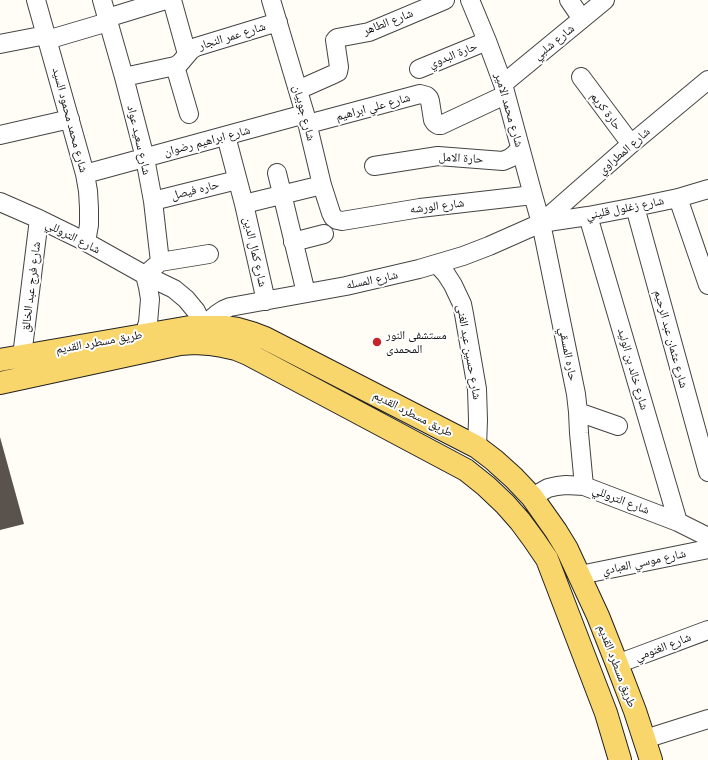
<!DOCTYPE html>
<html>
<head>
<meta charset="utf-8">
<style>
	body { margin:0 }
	canvas { display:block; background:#fffdf5 }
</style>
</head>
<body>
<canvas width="708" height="760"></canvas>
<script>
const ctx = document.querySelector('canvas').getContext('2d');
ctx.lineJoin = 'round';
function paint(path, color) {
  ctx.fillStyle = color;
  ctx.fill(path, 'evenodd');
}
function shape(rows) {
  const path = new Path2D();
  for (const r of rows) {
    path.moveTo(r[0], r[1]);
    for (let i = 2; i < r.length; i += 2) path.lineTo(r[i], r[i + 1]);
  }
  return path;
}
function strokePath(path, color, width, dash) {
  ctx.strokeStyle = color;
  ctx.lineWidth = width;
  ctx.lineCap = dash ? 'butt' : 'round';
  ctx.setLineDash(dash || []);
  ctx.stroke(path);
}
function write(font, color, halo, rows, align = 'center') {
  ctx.font = font + ' "Playfair Display","Noto Naskh Arabic",serif';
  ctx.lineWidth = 4;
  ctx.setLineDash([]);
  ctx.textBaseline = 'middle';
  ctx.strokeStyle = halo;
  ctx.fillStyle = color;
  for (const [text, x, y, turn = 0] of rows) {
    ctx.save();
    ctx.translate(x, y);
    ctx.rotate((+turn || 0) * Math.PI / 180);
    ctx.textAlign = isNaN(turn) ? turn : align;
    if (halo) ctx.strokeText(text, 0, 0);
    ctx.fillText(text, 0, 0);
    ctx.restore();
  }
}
paint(shape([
	[0,437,24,524,0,530]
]), '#5a524d');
const minor = shape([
	[36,0,85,174,88,191,89,208,89,225,86,242],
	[102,0,124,77,145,158,153,201,160,262,145,275],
	[172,0,187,54],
	[271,0,305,114,322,185,331,213,333,217,337,220,342,221,420,208,533,195],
	[470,0,487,41,503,84,533,195,541,223,576,394,578,412,579,433,584,486],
	[569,0,582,19],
	[107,18,166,0],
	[47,40,108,22],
	[0,44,46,35],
	[175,66,189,114],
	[419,69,487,41],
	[124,77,175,66,180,63,191,50,196,47,278,22],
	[581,77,631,144],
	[503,84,605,0],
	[298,90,334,74,338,72,339,67,335,40,337,38,369,32,445,0],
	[308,124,420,94,427,96,429,98,430,101,433,120,435,123,438,125,441,125,505,95],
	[0,135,70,119],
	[226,136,244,204,266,301],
	[374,166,438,156,503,161,510,158,515,154,520,148],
	[277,173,306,293],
	[85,174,305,114],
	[678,198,708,285],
	[153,201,237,180],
	[0,202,39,219,86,242,145,275,174,289,186,299,196,311,203,326,217,314,223,310,230,307,346,286,419,269,463,256,489,246,541,223,631,144,708,80],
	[244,204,322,185],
	[635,207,708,472],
	[588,216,678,522],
	[541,223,588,216,635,207,678,198,708,189],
	[293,242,324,234],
	[160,262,209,254],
	[437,264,446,274,453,285,462,304,464,314,477,389,478,420,477,447],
	[144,334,148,323,150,299,148,287,145,275],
	[22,356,39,219],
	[578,412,618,426],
	[532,497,548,488,557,486,566,485,584,486,678,522,708,537],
	[580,575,708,549],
	[617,664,708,630],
	[645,739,708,719]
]);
const major = shape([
	[0,360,190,327,224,327,238,329,252,333,265,338,477,447,494,460,514,478,532,497,556,531,567,549,598,616,617,664,635,711,651,760],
	[0,383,180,344,195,343,209,344,222,346,236,349,248,354,466,470,486,486,505,504,520,521,534,540,547,559,606,713,620,760]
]);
strokePath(minor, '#444', 20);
strokePath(major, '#222', 24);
strokePath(minor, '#fff', 18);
strokePath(major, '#f9d66b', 22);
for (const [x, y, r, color] of [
	[377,342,5,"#c4262e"]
]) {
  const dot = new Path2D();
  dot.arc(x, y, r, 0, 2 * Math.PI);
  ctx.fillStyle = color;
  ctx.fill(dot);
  strokePath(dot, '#fff', 1.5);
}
write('12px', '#111', '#fff', [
	["شارع الطاهر",388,22,-21],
	["شارع عمر النجار",232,36,-17],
	["شارع شلبي",554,42,-39],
	["حارة البدوي",453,55,-22],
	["شارع علي ابراهيم",373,107,-15],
	["شارع محمد الامير",509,110,74],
	["حارة كريم",606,111,53],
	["شارع جوبيان",304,113,75],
	["شارع محمد محمود السيد",70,120,75],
	["شارع سعيد عواد",139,140,77],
	["شارع ابراهيم رضوان",207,141,-15],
	["شارع المطراوي",624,151,-41],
	["حارة الامل",461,158,3],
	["حاره فيصل",195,190,-14],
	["شارع الورشه",437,206,-7],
	["شارع زغلول قليني",625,208,-11],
	["شارع التروللي",73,237,27],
	["شارع كمال الدين",255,252,77],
	["شارع المسله",372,280,-12],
	["شارع فرج عبد الخالق",31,287,-83],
	["شارع عثمان عبد الرحيم",671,339,75],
	["طريق مسطرد القديم",99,342,-10],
	["شارع حسين عبد الغنى",469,352,80],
	["حاره المسقي",568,354,79],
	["شارع خالد بن الوليد",633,369,74],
	["طريق مسطرد القديم",413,414,27],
	["شارع التروللي",621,500,21],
	["شارع موسي العبادي",644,562,-12],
	["شارع الغنومي",663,647,-21],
	["طريق مسطرد القديم",617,666,69]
]);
write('12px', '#111', '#fff', [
	["مستشفى النور",386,335],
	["المحمدى",386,349]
], 'left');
</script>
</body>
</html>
